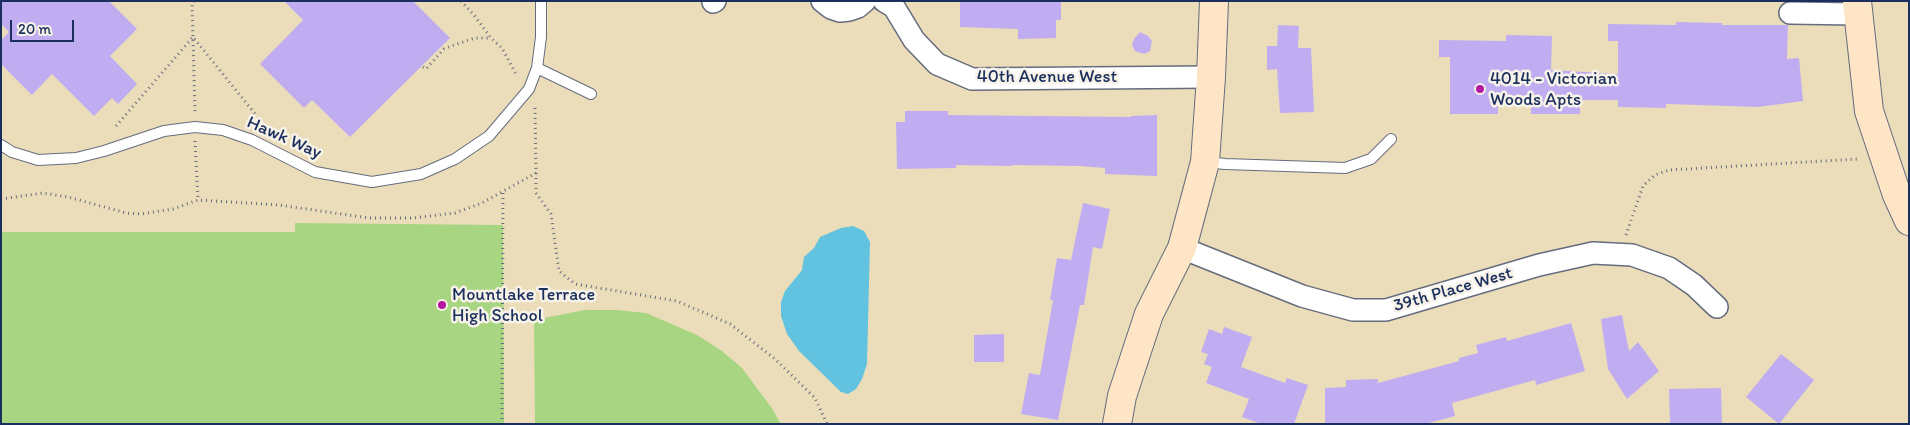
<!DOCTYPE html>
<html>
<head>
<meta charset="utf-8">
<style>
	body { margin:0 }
	#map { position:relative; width:1910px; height:425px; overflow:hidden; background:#ecddba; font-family:Itim,sans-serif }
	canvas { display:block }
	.frame { position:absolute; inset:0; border:2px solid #1b2f5e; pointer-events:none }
	.scale { position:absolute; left:10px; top:20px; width:64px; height:22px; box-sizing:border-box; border:2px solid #1b2f5e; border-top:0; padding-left:6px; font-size:15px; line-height:18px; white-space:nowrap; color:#1b2f5e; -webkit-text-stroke:4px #f7f3e8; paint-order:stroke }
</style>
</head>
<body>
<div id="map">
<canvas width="1910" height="425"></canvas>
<div class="frame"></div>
<div class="scale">20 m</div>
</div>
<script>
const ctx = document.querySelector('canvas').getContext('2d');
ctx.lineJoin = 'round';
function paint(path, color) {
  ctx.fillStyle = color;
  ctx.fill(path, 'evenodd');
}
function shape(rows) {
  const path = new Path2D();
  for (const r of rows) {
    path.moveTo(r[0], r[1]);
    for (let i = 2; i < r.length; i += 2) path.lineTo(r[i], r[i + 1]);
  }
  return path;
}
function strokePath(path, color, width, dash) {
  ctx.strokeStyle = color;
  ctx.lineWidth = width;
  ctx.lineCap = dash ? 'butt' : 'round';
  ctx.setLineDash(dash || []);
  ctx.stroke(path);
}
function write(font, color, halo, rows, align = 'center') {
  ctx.font = font + ' Itim,sans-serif';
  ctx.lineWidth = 5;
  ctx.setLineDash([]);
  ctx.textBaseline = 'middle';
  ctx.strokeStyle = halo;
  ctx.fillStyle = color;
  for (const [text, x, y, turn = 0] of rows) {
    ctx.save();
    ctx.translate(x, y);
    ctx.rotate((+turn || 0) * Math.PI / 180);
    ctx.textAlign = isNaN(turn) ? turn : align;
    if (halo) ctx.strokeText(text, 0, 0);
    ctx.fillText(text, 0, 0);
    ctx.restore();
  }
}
paint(shape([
	[295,223,503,225,504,424,1,424,1,232,295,232],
	[585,310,617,310,646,313,697,335,722,351,742,368,771,407,781,424,535,424,534,320]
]), '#a8d582');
paint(shape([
	[853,226,864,231,870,242,867,364,862,379,856,389,848,394,841,392,799,351,787,334,781,316,781,302,785,291,802,270,804,257,814,248,820,237,841,228]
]), '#62c3e0');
paint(shape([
	[1,1,109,1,137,29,110,56,137,84,118,104,112,98,94,116,52,74,32,95,1,64,1,40,9,32,1,24],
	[284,1,413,1,450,38,350,137,312,100,304,108,260,64,303,20],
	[960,1,1061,1,1061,20,1056,20,1056,38,1018,39,1018,29,960,27],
	[1676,22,1722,23,1722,25,1788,25,1787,59,1799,58,1803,101,1758,107,1666,104,1666,108,1618,107,1618,100,1580,100,1580,114,1531,114,1531,99,1498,99,1498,114,1450,114,1450,57,1439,57,1439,40,1506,41,1506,35,1552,36,1551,70,1618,74,1618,41,1608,41,1608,24,1676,25],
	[1278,25,1299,26,1298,48,1311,48,1314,112,1280,113,1277,69,1267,70,1267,46,1277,46],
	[1140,32,1148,36,1152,41,1150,51,1144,54,1135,51,1132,45,1134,39],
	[905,111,948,111,948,115,1131,117,1131,116,1157,115,1157,176,1105,174,1105,168,1080,166,1012,165,1012,166,956,165,956,168,897,169,896,122,905,122],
	[1083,203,1110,209,1102,249,1093,247,1084,305,1080,305,1058,420,1021,414,1029,373,1040,375,1053,300,1050,300,1057,258,1071,260],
	[1622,315,1629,351,1638,342,1659,371,1627,399,1608,369,1601,319],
	[1571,323,1585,371,1536,385,1535,380,1452,403,1455,416,1425,424,1325,424,1325,388,1346,387,1346,380,1378,379,1378,383,1459,361,1459,358,1478,353,1476,345,1506,337,1507,341],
	[1224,327,1252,337,1241,367,1285,383,1287,378,1308,385,1294,424,1261,424,1242,417,1249,399,1206,383,1212,367,1204,364,1208,354,1201,352,1209,329,1222,334],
	[1004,334,1004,362,974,362,974,335],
	[1781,354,1814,380,1779,424,1746,397],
	[1721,388,1722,424,1670,424,1669,389]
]), '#c0adf1');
const lane = shape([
	[537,68,591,94],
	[1,145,12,152,38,160,76,158,104,151,164,131,195,127,223,130,252,140,315,172,372,182,421,174,455,159,489,136,529,89,537,68,541,37,541,1],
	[1206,162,1225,164,1345,168,1371,159,1391,139]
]);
const street = shape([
	[822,1,831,8,840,11,849,10,858,7,865,1],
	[884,1,894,7,914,40,937,64,972,79,1211,77],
	[713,2,715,1],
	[1790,13,1857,14],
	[1182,248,1302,296,1353,310,1386,310,1539,265,1593,253,1632,255,1669,268,1694,285,1717,307]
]);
const secondary = shape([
	[1857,1,1869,111,1897,195,1909,221],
	[1117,424,1122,396,1149,314,1182,248,1205,162,1211,77,1214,1]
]);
strokePath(lane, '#646c7e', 12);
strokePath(street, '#646c7e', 24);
strokePath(secondary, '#646c7e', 30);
strokePath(shape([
	[194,1,192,3,195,112],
	[461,1,474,15,491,38,502,48,517,76],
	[423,67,426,69,444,49,451,46,475,38,490,38],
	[116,126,193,37,256,115],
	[195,141,198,200],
	[536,173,536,193,551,214,559,271,575,284,677,301,730,324,775,359,815,398,827,424],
	[1,199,43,193,68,197,126,213,141,214,173,209,198,200,279,205,369,218,413,218,455,213,482,203,536,173,535,106],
	[1626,235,1643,186,1655,175,1669,170,1858,159],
	[502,424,503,191]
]), '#646c7e', 3, [1, 4]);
strokePath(lane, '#fff', 10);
strokePath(street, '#fff', 21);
strokePath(secondary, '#fee5c5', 28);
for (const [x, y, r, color] of [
	[1480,89,5,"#b5179e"],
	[442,305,5,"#b5179e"]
]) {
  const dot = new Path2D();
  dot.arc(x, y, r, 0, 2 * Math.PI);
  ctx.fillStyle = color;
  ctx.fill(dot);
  strokePath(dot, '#f7f3e8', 2);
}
write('18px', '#1b2f5e', '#f7f3e8', [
	["40th Avenue West",1047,77],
	["Hawk Way",284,138,24],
	["39th Place West",1453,290,-16]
]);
write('18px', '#1b2f5e', '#f7f3e8', [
	["4014 - Victorian",1490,79],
	["Woods Apts",1490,100],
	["Mountlake Terrace",452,295],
	["High School",452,316]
], 'left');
</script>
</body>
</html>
